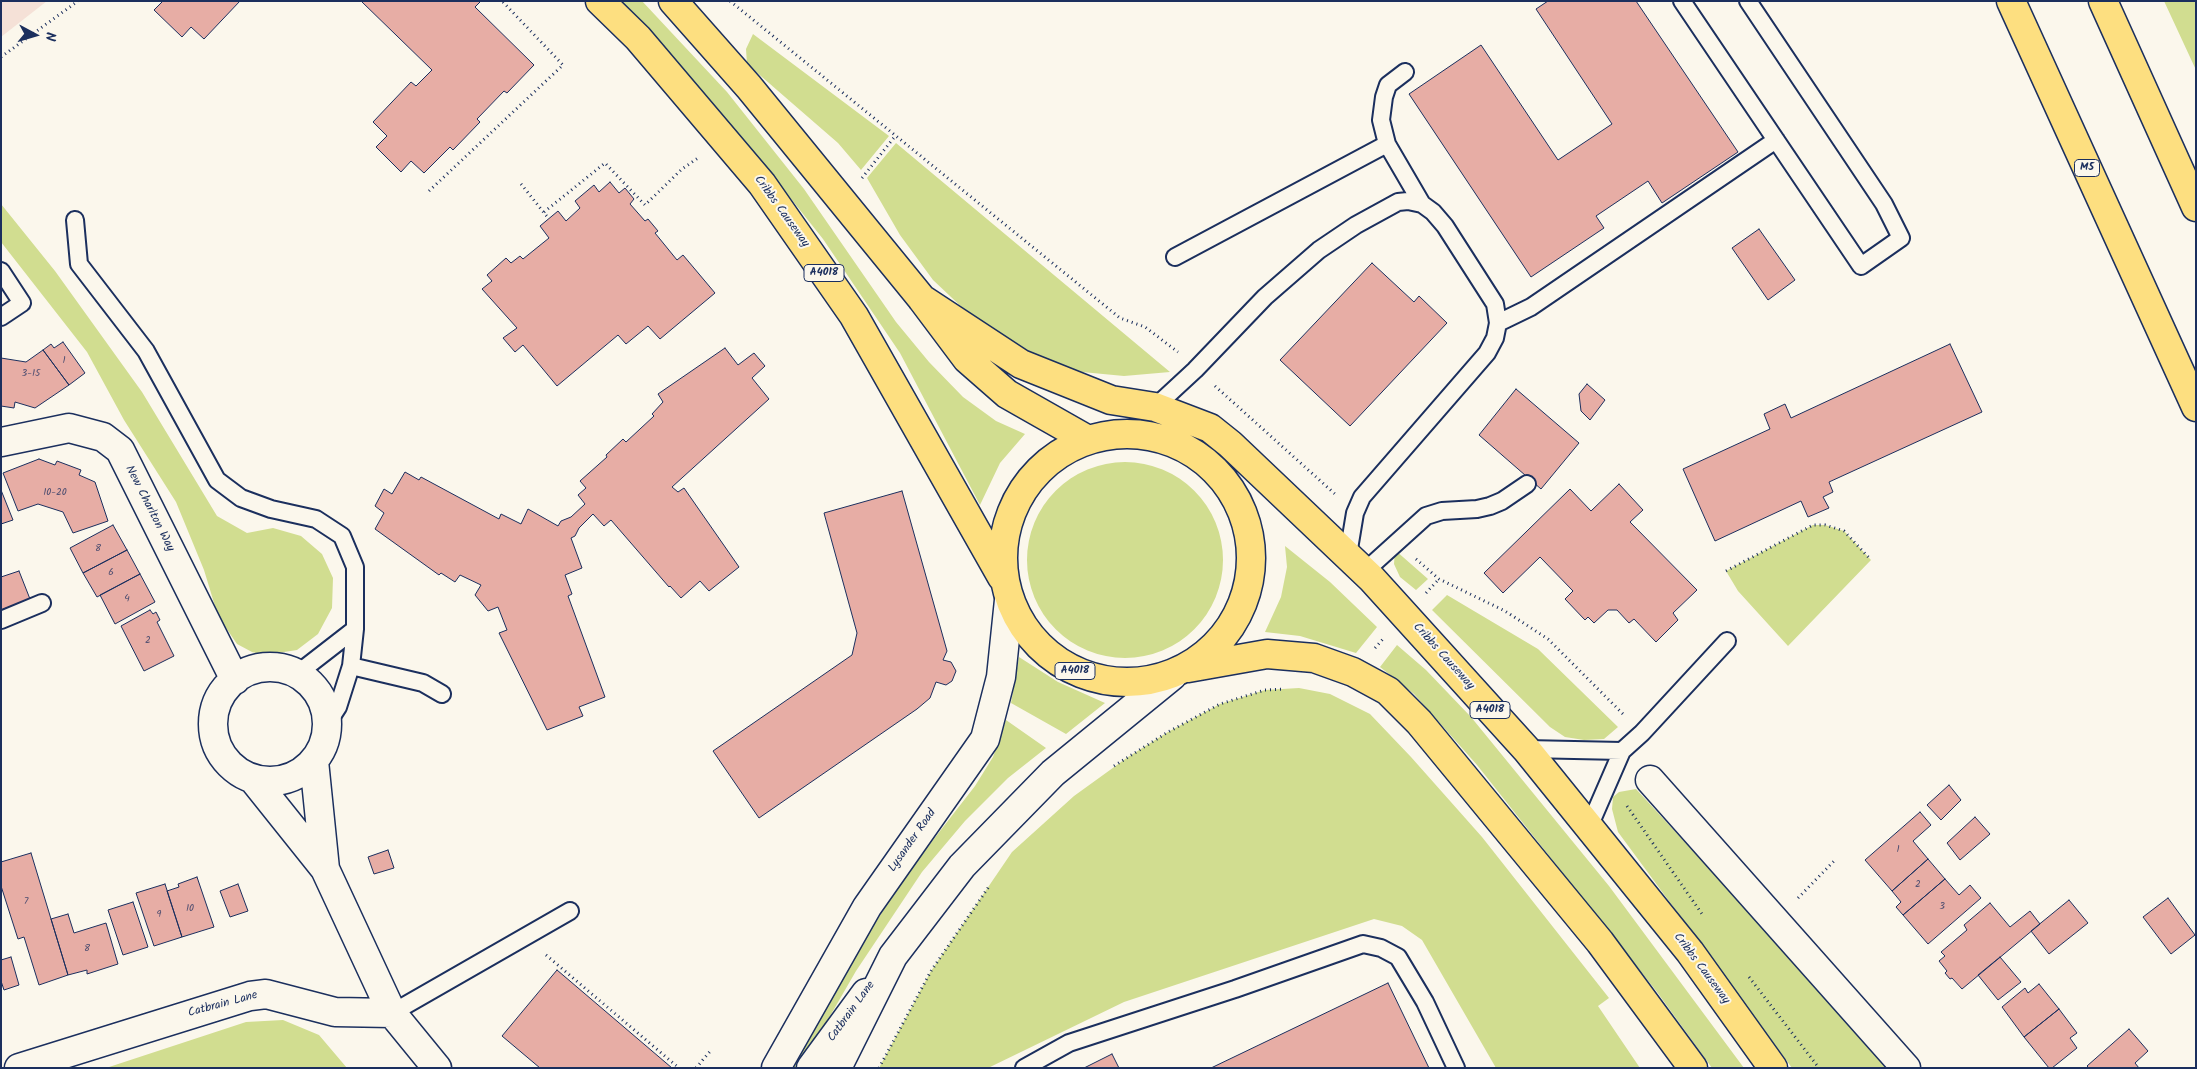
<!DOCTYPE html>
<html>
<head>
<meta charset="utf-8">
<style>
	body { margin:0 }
	#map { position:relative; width:2197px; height:1069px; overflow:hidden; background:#fbf7ec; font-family:Kalam,sans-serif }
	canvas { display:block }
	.frame { position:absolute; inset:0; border:2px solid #1b2f5e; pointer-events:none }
	.north { position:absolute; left:10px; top:10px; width:50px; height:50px; -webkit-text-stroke:4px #fbf7ec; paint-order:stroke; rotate:96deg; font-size:14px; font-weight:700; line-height:20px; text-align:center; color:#1b2f5e }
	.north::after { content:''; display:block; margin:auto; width:18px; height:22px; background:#1b2f5e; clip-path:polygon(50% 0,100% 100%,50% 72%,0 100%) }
</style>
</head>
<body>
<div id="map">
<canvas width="2197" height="1069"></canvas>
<div class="frame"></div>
<div class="north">N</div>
</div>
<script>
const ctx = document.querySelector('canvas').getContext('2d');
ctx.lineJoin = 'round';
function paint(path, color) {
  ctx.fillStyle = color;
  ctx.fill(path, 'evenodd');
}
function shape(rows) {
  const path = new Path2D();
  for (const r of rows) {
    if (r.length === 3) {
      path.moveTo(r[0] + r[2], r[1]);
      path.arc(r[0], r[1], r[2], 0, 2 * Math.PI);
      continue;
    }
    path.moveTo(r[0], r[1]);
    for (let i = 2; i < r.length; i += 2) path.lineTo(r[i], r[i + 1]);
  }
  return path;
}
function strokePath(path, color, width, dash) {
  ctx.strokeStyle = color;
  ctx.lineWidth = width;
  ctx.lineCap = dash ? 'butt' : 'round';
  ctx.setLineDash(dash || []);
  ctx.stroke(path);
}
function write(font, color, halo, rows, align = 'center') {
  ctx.font = font + ' Kalam,sans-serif';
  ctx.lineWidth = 4;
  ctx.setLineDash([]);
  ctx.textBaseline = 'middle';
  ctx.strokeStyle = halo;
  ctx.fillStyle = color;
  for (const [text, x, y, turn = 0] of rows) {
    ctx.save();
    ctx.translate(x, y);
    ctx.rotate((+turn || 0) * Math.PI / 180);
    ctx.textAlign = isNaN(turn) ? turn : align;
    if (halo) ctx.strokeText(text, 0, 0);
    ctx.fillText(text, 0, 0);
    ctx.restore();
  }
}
paint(shape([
	[1,1,47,1,1,37]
]), '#f5e1d7');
paint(shape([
	[621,1,642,1,727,92,804,189,896,322,929,362,963,397,996,421,1025,434,1000,463,980,505,900,353,823,239,768,170],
	[2164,1,2196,1,2196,70],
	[753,34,889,136,861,170,838,143,747,64,746,49],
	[896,143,1170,372,1124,376,1082,372,1041,360,986,330,933,280,900,235,867,178],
	[1,204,55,271,142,392,217,516,247,533,273,528,301,536,322,554,333,578,332,608,318,634,297,650,265,655,252,652,237,644,218,616,204,570,176,502,124,420,87,352,1,242],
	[1125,560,98],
	[1813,525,1825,525,1844,531,1871,560,1788,646,1738,591,1726,571],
	[1285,546,1330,582,1377,627,1356,653,1300,636,1265,632,1281,597,1287,567],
	[1395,550,1428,579,1416,590,1400,577,1394,564],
	[1447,595,1538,649,1618,727,1604,739,1584,740,1565,737,1550,727,1432,610],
	[1397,645,1426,670,1471,717,1609,886,1744,1068,1712,1068,1657,992,1477,765,1414,694,1380,667],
	[1019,657,1058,682,1105,703,1066,734,1011,703],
	[1299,688,1330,694,1370,714,1411,757,1482,837,1609,998,1598,1006,1640,1068,1496,1068,1422,940,1402,926,1374,919,1124,1002,988,1068,879,1068,931,971,1012,852,1074,796,1128,757,1168,732,1220,704,1265,690],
	[1006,720,1046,748,1008,778,965,821,922,872,856,971,800,1068,791,1068,845,969,909,871,975,786,993,757],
	[1636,789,1829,999,1888,1068,1792,1068,1618,832,1612,809,1613,797,1619,792],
	[283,1020,319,1035,347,1068,106,1068,246,1022]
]), '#d1dd90');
const building = shape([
	[163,1,240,1,204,39,191,27,182,37,154,10,163,1],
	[361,1,481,1,475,7,534,65,507,93,504,91,477,119,480,122,453,150,450,147,424,173,411,161,401,172,376,147,387,136,373,122,411,82,416,86,432,70,361,1],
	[1548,1,1636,1,1738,152,1662,203,1648,181,1596,216,1604,228,1531,277,1409,94,1481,45,1558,160,1612,124,1536,9,1548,1],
	[610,182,619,193,625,188,634,199,630,204,645,221,648,219,658,231,655,233,677,260,683,255,715,293,660,339,648,326,626,344,618,335,557,386,523,345,515,352,503,338,517,328,482,289,492,281,487,275,506,258,511,263,520,256,523,259,549,238,540,226,558,211,566,221,580,208,575,201,594,185,599,192,610,182],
	[1759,229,1795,280,1768,300,1732,248,1759,229],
	[1372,263,1414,302,1419,296,1447,323,1350,426,1280,360,1372,263],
	[63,342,85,373,69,385,43,350,51,344,54,348,63,342],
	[1950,344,1982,412,1829,482,1833,492,1823,497,1829,508,1808,517,1801,501,1715,541,1683,469,1770,429,1764,414,1785,404,1791,418,1950,344],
	[725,348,738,365,754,353,765,366,752,378,769,399,672,487,678,492,684,488,739,567,709,591,700,581,681,598,670,586,669,587,611,520,604,526,593,514,579,528,575,536,571,538,582,568,565,575,572,594,568,596,605,697,579,707,583,716,547,730,499,633,507,630,498,607,488,611,475,595,481,585,460,575,455,582,441,573,439,575,375,529,384,513,375,506,384,489,392,494,405,472,419,480,421,477,499,519,501,514,521,524,528,509,558,526,561,521,571,517,585,504,578,495,586,488,580,481,607,457,606,455,623,439,626,442,654,416,652,414,663,402,658,394,725,348],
	[43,350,69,385,35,408,15,402,14,408,1,406,1,358,26,362,43,350],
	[1587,384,1605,400,1590,420,1581,411,1579,394,1587,384],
	[1516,389,1579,443,1541,489,1479,435,1516,389],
	[39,459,55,465,57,461,81,470,79,475,95,482,108,521,73,533,63,512,38,504,18,511,3,473,39,459],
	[1619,484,1643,510,1630,522,1697,590,1673,613,1678,620,1656,642,1634,619,1629,623,1617,610,1608,610,1594,623,1588,617,1585,620,1565,599,1573,591,1540,557,1503,593,1484,573,1570,489,1591,511,1619,484],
	[1,490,13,520,1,524,1,490],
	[902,491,947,651,943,660,951,662,956,671,952,681,946,685,936,682,930,698,917,709,759,818,713,751,852,655,857,633,824,513,902,491],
	[113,525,127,550,83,573,70,548,113,525],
	[127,550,140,574,97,597,83,573,127,550],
	[19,571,30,599,1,610,1,577,19,571],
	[140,574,155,602,115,624,100,595,140,574],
	[150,610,153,614,156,612,160,620,157,622,174,656,144,671,121,626,150,610],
	[1949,785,1961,800,1941,820,1927,805,1949,785],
	[1920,812,1931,825,1913,841,1928,859,1892,891,1865,860,1920,812],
	[1975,817,1990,834,1960,860,1947,843,1975,817],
	[388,850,394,868,374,874,368,857,388,850],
	[31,853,68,975,39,985,24,937,18,939,1,886,1,862,31,853],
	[1928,859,1945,879,1903,915,1896,907,1901,902,1892,891,1928,859],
	[197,877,214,927,182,937,167,891,179,887,178,884,197,877],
	[1945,879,1959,895,1970,885,1981,898,1928,944,1903,915,1945,879],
	[165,884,182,937,154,946,136,893,165,884],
	[238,884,248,911,230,917,220,891,238,884],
	[2168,898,2195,935,2171,954,2143,917,2168,898],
	[2069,900,2088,923,2049,954,2031,931,2069,900],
	[133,902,148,947,123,955,108,910,133,902],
	[1990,903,2010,927,2030,911,2040,924,1962,989,1952,978,1950,979,1945,973,1947,971,1939,961,1945,956,1941,952,1967,930,1964,925,1990,903],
	[68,914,74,933,106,923,118,964,87,974,87,970,68,975,51,919,68,914],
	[11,957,19,985,4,990,1,981,1,960,11,957],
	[2000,957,2021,982,1998,1000,1978,975,2000,957],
	[557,970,672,1068,540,1068,502,1036,557,970],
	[1388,983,1429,1068,1211,1068,1388,983],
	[2039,984,2059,1009,2024,1037,2002,1007,2025,988,2028,993,2039,984],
	[2059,1009,2077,1033,2070,1038,2077,1048,2052,1068,2049,1068,2024,1037,2059,1009],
	[2129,1029,2148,1051,2135,1063,2139,1068,2089,1068,2087,1066,2129,1029],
	[1112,1054,1119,1068,1084,1068,1112,1054]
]);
paint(building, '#e7ada5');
strokePath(building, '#1b2f5e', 1);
const service = shape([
	[1682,1,1861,266,1901,238,1884,204,1748,1],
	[1405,72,1388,85,1384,97,1381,120,1387,144,1422,204],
	[75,220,79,264,146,351,217,480,241,498,271,509,316,519,342,536,355,567,355,629,351,666,338,707,327,724],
	[1175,257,1387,144],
	[1,271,22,303,1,317],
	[1498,323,1531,307,1776,140],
	[1155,407,1195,370,1265,297,1319,250,1356,225,1398,202,1408,201,1422,204,1433,212,1445,226,1495,304,1498,323,1495,338,1487,353,1362,497,1355,513,1348,555],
	[1364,572,1426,516,1442,511,1477,509,1490,506,1502,501,1527,484],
	[1,620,42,603],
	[351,666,423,683,442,694],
	[297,674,355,629],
	[1526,749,1622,751],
	[1589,827,1622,751,1642,733,1727,641],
	[392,1013,570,911],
	[1024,1068,1069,1043,1235,989,1363,944,1381,948,1398,957,1425,1002,1456,1068]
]);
const minor = shape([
	[1,442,69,428,103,437,120,450,235,680],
	[270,724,57],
	[314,761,325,869],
	[253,779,325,869,392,1013,437,1068],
	[1650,780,1906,1068],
	[19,1068,250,996,266,994,335,1012,392,1013],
	[811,1068,866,993]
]);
const tertiary = shape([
	[776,1068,867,907,985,739,1001,677,1009,600],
	[837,1068,893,956,962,866,1053,773,1172,676]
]);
const primary = shape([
	[600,1,638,38,762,184,854,316,1002,577],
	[673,1,749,87,922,299,967,359,1007,394,1088,440],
	[922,299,1021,364,1111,400,1155,407,1210,428,1230,444,1372,579,1526,749,1690,952,1773,1068],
	[1127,558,124],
	[1188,668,1267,654,1314,658,1353,672,1388,691,1419,722,1600,942,1693,1068]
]);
const motorway = shape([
	[2011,1,2196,407],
	[2103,1,2196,207]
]);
strokePath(service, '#1b2f5e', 20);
strokePath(minor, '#1b2f5e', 31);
strokePath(tertiary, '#1b2f5e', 31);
strokePath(primary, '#1b2f5e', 31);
strokePath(motorway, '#1b2f5e', 31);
strokePath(shape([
	[730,1,1120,318,1145,327,1178,352],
	[1,57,78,1],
	[862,178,896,135],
	[521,184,549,219],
	[429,191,563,65,502,1],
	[544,212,605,163,645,205,682,169,698,158],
	[1215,386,1335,494],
	[1416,559,1439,579,1505,611,1548,639,1625,716],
	[1726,571,1813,525,1825,525,1844,531,1871,560],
	[1426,593,1439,579],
	[1375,648,1384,638],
	[1114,766,1168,732,1220,704,1265,690,1284,689],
	[1627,806,1702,914],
	[1798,898,1834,861],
	[546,955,679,1068],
	[1749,977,1819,1068],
	[696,1068,712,1049],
	[879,1068,931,971,990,885]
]), '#1b2f5e', 3, [1, 4]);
strokePath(service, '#fbf7ec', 16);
strokePath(minor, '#fbf7ec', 28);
strokePath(tertiary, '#fbf7ec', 28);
strokePath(primary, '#fddf80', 28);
strokePath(motorway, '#fddf80', 28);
write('10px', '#4e4e70', null, [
	["1",64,361],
	["3-15",31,374],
	["10-20",55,493],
	["8",98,549],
	["6",111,573],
	["4",127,599],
	["2",148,641],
	["1",1898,850],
	["2",1918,885],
	["7",26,902],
	["3",1942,907],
	["10",190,909],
	["9",159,915],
	["8",87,949]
]);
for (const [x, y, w] of [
	[2087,168,25],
	[824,273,40],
	[1075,671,40],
	[1490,710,40]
]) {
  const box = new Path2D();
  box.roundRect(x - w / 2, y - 8.5, w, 17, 4);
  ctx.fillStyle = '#fbf7ec';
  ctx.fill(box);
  strokePath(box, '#1b2f5e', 1);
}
write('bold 11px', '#1b2f5e', null, [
	["M5",2087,168],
	["A4018",824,273],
	["A4018",1075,671],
	["A4018",1490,710]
]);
write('12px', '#1b2f5e', '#fbf7ec', [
	["Cribbs Causeway",781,212,54],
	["New Charlton Way",149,509,63],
	["Cribbs Causeway",1443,657,48],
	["Lysander Road",913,841,-55],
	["Cribbs Causeway",1701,969,53],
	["Catbrain Lane",223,1005,-15],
	["Catbrain Lane",852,1012,-54]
]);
</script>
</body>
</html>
